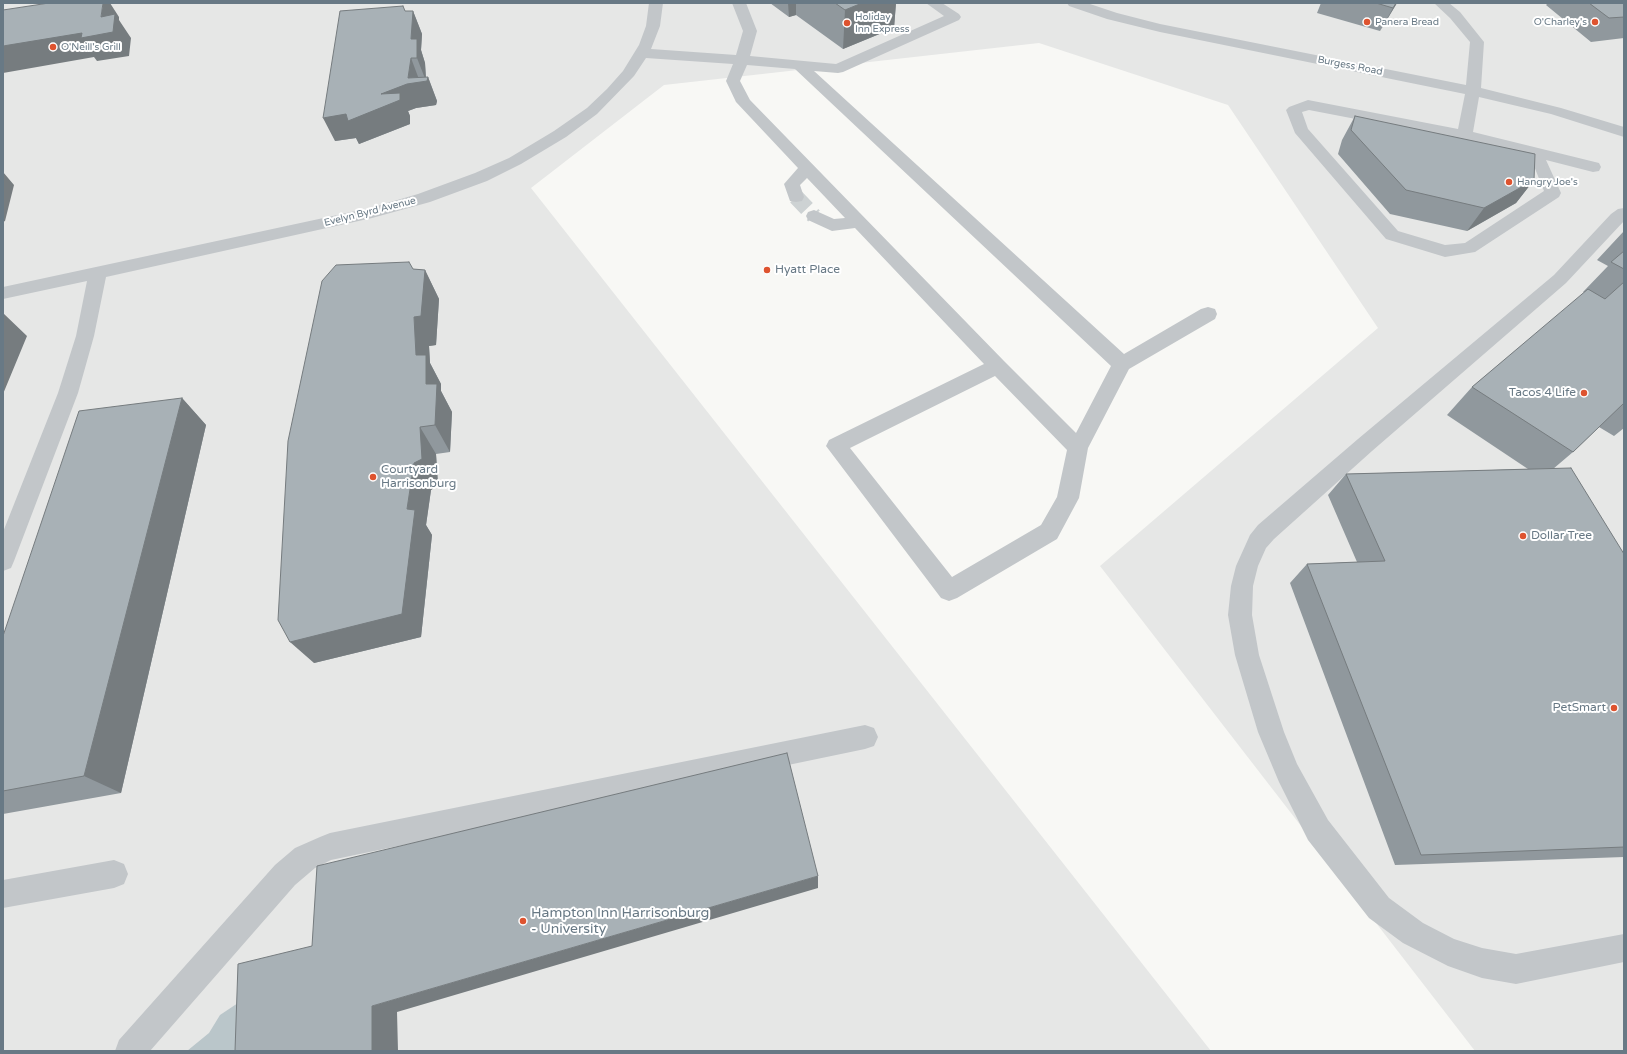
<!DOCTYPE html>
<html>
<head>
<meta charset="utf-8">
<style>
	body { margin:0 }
	#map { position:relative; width:1627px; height:1054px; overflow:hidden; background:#f8f8f5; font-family:"Varela Round",sans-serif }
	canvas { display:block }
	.frame { position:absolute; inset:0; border:4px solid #687985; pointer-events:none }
</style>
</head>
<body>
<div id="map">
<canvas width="1627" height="1054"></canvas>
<div class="frame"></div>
</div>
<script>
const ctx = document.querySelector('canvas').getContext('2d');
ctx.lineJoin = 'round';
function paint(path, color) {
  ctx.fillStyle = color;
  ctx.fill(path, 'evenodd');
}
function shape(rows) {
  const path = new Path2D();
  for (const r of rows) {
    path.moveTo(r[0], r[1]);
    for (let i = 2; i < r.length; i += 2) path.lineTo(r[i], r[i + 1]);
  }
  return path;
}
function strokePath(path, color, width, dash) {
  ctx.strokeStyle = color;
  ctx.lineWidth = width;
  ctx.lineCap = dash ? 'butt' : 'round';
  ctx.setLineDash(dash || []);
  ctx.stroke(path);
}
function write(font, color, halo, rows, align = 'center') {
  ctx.font = font + ' "Varela Round",sans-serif';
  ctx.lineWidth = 4;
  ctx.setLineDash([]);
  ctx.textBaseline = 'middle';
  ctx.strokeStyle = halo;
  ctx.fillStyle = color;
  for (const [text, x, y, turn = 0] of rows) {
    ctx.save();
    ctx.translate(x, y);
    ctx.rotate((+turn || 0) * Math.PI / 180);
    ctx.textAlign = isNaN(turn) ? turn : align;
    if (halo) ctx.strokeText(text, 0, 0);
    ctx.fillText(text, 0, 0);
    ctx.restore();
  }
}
paint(shape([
	[3,3,1624,3,1624,1051,1475,1051,1100,566,1378,328,1228,105,1039,43,664,85,531,188,1211,1051,3,1051]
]), '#e6e7e6');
paint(shape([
	[241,1001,244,1051,187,1051,209,1033,220,1015]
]), '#bac6ca');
strokePath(shape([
	[796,197,814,216]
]), '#cdd2d3', 16, [16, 8]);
paint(shape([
	[649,3,663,3,660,26,651,49,736,55,743,31,732,3,746,3,757,31,750,56,836,64,944,16,926,3,942,3,959,14,961,17,959,20,843,72,838,73,814,71,1124,354,1201,309,1208,307,1215,309,1217,314,1215,319,1129,369,1088,448,1079,498,1057,539,957,598,949,601,941,598,826,446,829,440,984,364,855,228,832,231,808,220,806,216,808,212,814,210,834,219,845,218,807,178,800,185,804,197,802,201,796,202,790,201,784,184,798,168,736,102,726,81,733,64,646,58,634,76,597,114,566,137,521,164,487,181,430,202,372,218,106,277,94,336,78,393,14,561,11,568,3,571,3,532,58,393,76,336,87,281,3,299,3,287,370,208,418,194,475,173,509,158,554,131,587,108,607,89,623,71,639,45,646,26,649,3],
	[747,65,795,69,1111,366,1076,433,1004,361,750,100,740,81,747,65],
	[995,376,1067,450,1057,497,1041,525,952,577,850,448,995,376],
	[1067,3,1087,3,1117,13,1160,24,1466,85,1470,42,1450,18,1434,3,1449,3,1460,12,1484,42,1481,88,1561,108,1624,127,1624,137,1551,114,1479,97,1473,132,1599,163,1601,167,1599,171,1593,172,1546,160,1561,193,1559,197,1475,252,1445,257,1386,239,1295,133,1286,110,1289,107,1308,100,1458,129,1465,94,1160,32,1107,19,1069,6,1067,3],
	[1309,110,1465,140,1520,153,1534,166,1544,191,1465,243,1445,245,1398,231,1308,129,1302,112,1309,110],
	[1624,208,1624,221,1566,283,1372,451,1274,539,1266,548,1258,566,1253,586,1252,615,1259,655,1284,732,1297,764,1328,820,1389,898,1423,923,1454,939,1482,948,1516,954,1624,934,1624,962,1516,984,1482,978,1448,966,1403,943,1369,918,1308,840,1279,782,1258,732,1235,655,1228,615,1231,586,1236,566,1250,535,1258,525,1358,439,1554,275,1611,214,1618,209,1624,208],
	[865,725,874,728,878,737,874,746,865,749,331,860,315,868,295,885,150,1051,115,1051,119,1040,275,865,295,848,320,837,330,833,865,725],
	[114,860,124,864,128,874,124,884,114,888,3,908,3,880,114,860]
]), '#c2c6c9');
paint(shape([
	[770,3,896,3,894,28,843,49,796,15,789,17],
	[1321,3,1397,3,1380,31,1317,13],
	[1548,3,1624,3,1624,38,1591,42,1546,5],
	[405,11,413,11,422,34,421,50,425,63,426,77,428,77,437,101,436,105,416,108,408,111,410,116,410,124,359,144,356,138,335,141],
	[1355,116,1534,180,1516,203,1467,231,1390,214,1338,154,1342,140],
	[1624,231,1624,428,1614,436,1599,427,1573,452,1553,469,1624,554,1624,857,1395,865,1290,583,1307,564,1357,562,1328,495,1346,474,1528,469,1447,415,1472,387,1585,293,1583,292,1608,266,1597,260],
	[413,269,425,270,439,299,436,345,429,346,430,363,441,384,441,391,452,412,450,452,436,454,438,485,431,490,426,525,432,535,421,637,314,663],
	[182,398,206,425,121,793,3,814,3,636]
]), '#90989d');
paint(shape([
	[103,3,110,3,119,17,119,20,131,38,129,56,97,61,94,57,3,73,3,46,101,17],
	[788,3,796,3,796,15,789,17],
	[862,3,896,3,894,28,843,49,845,10],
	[1396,3,1397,3,1380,31,1393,8],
	[413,11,422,34,421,50,425,63,426,81,428,77,437,101,436,105,416,108,408,111,410,116,410,124,359,144,356,138,335,141,323,118,381,94,408,78,411,58,420,82,426,81,417,58,411,39],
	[3,172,14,185,5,221,3,222],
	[1534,180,1516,203,1467,231,1484,208],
	[425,270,439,299,436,345,429,346,430,363,441,384,441,391,452,412,450,452,435,425,416,355,414,317],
	[3,313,27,336,3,394],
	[182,398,206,425,121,793,84,776],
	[420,427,436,454,438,485,431,490,426,525,432,535,421,637,314,663,290,642,407,509],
	[818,876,818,888,397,1012,398,1051,372,1051,372,1006]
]), '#767c7f');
const building = shape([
	[49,3,103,3,101,17,115,14,113,32,81,38,82,33,3,46,3,10,49,3],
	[835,3,862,3,845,10,835,3],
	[1376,3,1396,3,1393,8,1376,3],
	[1589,3,1624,3,1624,17,1609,18,1589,3],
	[403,6,405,11,413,11,411,39,417,39,417,58,411,58,408,78,428,77,427,81,407,84,381,94,400,93,400,100,348,121,346,114,323,118,340,11,403,6],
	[1355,116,1535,154,1534,180,1484,208,1406,190,1351,130,1355,116],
	[1624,251,1624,269,1611,262,1624,251],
	[409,262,413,269,425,270,421,316,414,317,416,355,426,355,426,384,437,384,435,425,420,427,422,459,414,463,407,509,415,510,402,614,290,642,278,620,288,441,322,281,336,265,409,262],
	[1624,282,1624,403,1573,452,1472,387,1588,289,1605,299,1624,282],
	[182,398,84,776,3,791,3,636,79,411,182,398],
	[1571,468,1624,554,1624,847,1421,855,1307,564,1385,561,1346,474,1571,468],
	[787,753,818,876,372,1006,372,1051,235,1051,238,964,312,946,317,866,787,753]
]);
paint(building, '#a8b1b6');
strokePath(building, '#767c7f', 1);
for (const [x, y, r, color] of [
	[1367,22,4,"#de532f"],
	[1595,22,4,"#de532f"],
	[847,23,4,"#de532f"],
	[53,47,4,"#de532f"],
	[1509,182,4,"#de532f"],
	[767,270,4,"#de532f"],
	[1584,393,4,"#de532f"],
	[373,477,4,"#de532f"],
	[1523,536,4,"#de532f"],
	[1614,708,4,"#de532f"],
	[523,921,4,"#de532f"]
]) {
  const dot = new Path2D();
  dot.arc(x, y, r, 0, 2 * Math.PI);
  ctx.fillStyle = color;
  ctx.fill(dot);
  strokePath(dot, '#fff', 1.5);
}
write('10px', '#687985', '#fff', [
	["Holiday",855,17],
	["Inn Express",855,29],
	["Panera Bread",1375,22],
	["O'Charley's",1587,22,"right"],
	["O'Neill's Grill",61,47],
	["Hangry Joe's",1517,182]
], 'left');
write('10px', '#687985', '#fff', [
	["Burgess Road",1350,66,11],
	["Evelyn Byrd Avenue",370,212,-14]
]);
write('12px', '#687985', '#fff', [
	["Hyatt Place",775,270],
	["Tacos 4 Life",1576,393,"right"],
	["Courtyard",381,470],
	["Harrisonburg",381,484],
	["Dollar Tree",1531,536],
	["PetSmart",1606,708,"right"]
], 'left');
write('14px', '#687985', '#fff', [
	["Hampton Inn Harrisonburg",531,913],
	["- University",531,929]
], 'left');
</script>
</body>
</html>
